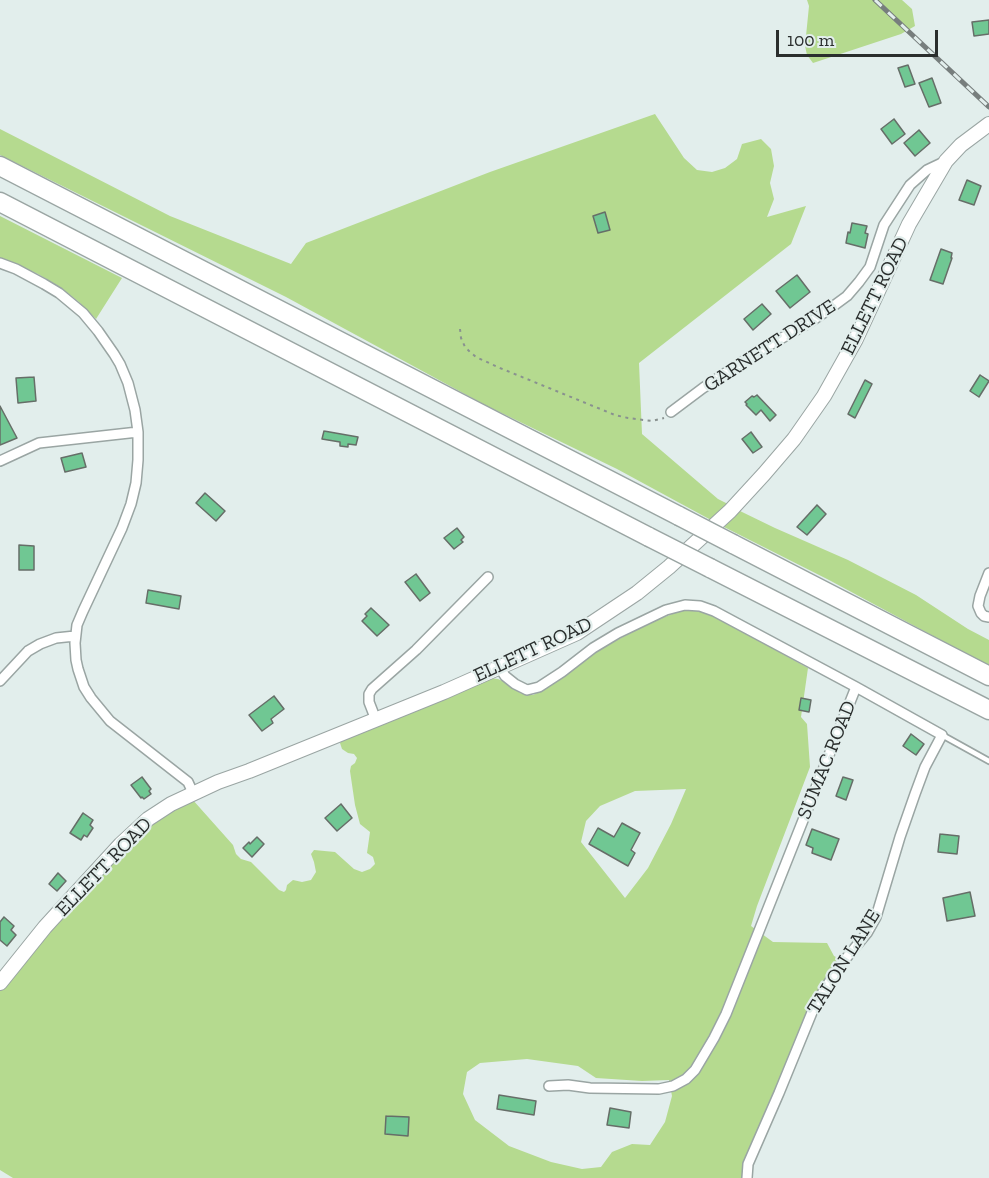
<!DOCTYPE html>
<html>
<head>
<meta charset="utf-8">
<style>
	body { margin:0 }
	#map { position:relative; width:989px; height:1178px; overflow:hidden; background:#e2eeec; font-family:"Zilla Slab",serif }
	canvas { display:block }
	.scale { position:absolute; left:776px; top:30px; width:162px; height:27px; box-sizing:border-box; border:3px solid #2a2e2d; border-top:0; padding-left:8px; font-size:18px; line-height:21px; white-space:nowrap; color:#2a2e2d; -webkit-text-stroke:4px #e2eeec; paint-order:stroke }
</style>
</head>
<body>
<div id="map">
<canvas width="989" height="1178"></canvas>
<div class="scale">100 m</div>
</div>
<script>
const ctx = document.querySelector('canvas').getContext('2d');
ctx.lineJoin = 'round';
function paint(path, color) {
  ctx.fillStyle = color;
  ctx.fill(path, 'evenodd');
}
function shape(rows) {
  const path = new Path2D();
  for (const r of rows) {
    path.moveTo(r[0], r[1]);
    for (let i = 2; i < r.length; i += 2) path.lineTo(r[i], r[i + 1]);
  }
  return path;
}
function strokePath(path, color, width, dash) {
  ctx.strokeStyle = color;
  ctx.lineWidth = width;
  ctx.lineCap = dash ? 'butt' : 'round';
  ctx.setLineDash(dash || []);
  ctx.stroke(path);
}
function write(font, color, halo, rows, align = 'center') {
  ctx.font = font + ' "Zilla Slab",serif';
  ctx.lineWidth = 4.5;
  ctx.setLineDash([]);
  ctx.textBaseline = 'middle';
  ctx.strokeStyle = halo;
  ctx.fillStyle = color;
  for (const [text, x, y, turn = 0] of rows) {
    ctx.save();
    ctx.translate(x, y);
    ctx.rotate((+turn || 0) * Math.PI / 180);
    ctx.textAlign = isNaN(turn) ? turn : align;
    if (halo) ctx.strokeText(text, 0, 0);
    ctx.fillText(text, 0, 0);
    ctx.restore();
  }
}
paint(shape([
	[807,0,902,0,912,9,915,26,901,34,813,63,807,55,805,46,809,6],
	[655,114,684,158,697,170,712,172,725,168,737,159,742,144,761,139,771,149,774,166,770,183,774,199,767,217,806,206,791,244,639,363,642,434,718,499,728,504,711,520,617,469,485,405,286,297,0,155,0,129,170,216,291,264,306,243,490,172],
	[0,216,122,278,96,319,79,302,60,287,38,274,11,262,0,259],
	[740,511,775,528,848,560,916,595,968,629,989,640,989,666,829,580,724,527],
	[688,609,702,612,716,617,808,668,801,717,807,724,810,767,757,906,751,926,773,942,827,943,834,956,842,960,825,982,743,1178,13,1178,0,1170,0,990,22,963,114,857,156,820,192,799,233,845,236,854,241,859,251,862,279,890,284,892,286,890,287,885,293,880,302,882,311,880,316,872,314,862,311,854,314,850,335,852,354,869,362,872,370,869,375,864,373,857,367,853,370,832,360,824,355,805,350,771,351,766,355,763,357,758,354,754,348,753,342,749,340,743,343,739,490,678,498,679,507,683,520,693,527,695,533,695,543,690,564,677,594,652,650,623,677,612],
	[686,789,671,824,648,868,625,898,581,842,586,821,600,806,635,791],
	[527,1059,578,1066,596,1078,642,1081,669,1080,672,1096,665,1122,650,1145,632,1144,612,1152,601,1167,582,1169,551,1162,509,1146,475,1120,463,1094,467,1072,480,1063]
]), '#b5da8f');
const building = shape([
	[989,20,989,34,974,36,972,22,989,20],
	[908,65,915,84,905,87,898,68,908,65],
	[932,78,941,103,929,107,919,83,932,78],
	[894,119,905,134,892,144,881,129,894,119],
	[919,130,930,143,915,156,904,143,919,130],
	[967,180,981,186,974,205,959,200,967,180],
	[605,212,610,230,598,233,593,216,605,212],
	[852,223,867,226,865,233,868,234,865,248,846,243,848,232,850,233,852,223],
	[941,249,952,253,951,258,952,258,943,284,930,280,941,249],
	[797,275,810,292,790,308,776,291,797,275],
	[762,304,771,314,753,330,744,319,762,304],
	[980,375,989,381,979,397,970,391,980,375],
	[34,377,36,401,18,403,16,378,34,377],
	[865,380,872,384,855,418,848,414,865,380],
	[757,395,776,415,770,421,761,410,756,415,746,405,747,404,745,402,752,396,754,397,757,395],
	[0,406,17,438,0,445,0,406],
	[324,431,358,437,356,445,348,444,348,447,340,446,340,442,322,439,324,431],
	[751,432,762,447,753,453,742,439,751,432],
	[82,453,86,467,65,472,61,458,82,453],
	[205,493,225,511,216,521,196,503,205,493],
	[817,505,826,514,807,535,797,527,817,505],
	[457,528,464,537,461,540,463,542,454,549,444,538,457,528],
	[19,545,34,546,34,570,19,570,19,545],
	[416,574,430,593,420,601,405,582,416,574],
	[148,590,181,596,179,609,146,603,148,590],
	[371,608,389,625,377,636,362,621,367,616,365,614,371,608],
	[274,696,284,709,271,719,273,723,262,731,249,715,274,696],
	[801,698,811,700,809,712,799,710,801,698],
	[911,734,924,744,916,755,903,746,911,734],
	[142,777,151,789,149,791,151,794,144,799,142,797,141,798,131,785,142,777],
	[843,777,853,780,846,800,836,796,843,777],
	[341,804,352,818,337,831,325,818,341,804],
	[83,813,93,820,90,825,93,828,87,837,84,835,81,840,70,833,83,813],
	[622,823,640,833,631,850,635,853,628,866,589,844,598,828,614,837,622,823],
	[812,829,839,839,831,860,812,853,813,848,806,845,812,829],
	[940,834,959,836,957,854,938,852,940,834],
	[257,837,264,844,252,857,243,848,249,842,250,844,257,837],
	[58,873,66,881,57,891,49,884,58,873],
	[970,892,975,916,947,921,943,898,970,892],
	[4,917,14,926,11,930,16,935,7,946,0,940,0,922,4,917],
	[499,1095,536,1101,534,1115,497,1109,499,1095],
	[610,1108,631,1112,629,1128,607,1125,610,1108],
	[386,1116,409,1117,408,1136,385,1134,386,1116]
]);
paint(building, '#70c793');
strokePath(building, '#666e68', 1.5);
const lane = shape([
	[942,735,989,761]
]);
const street = shape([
	[0,263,16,269,44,284,59,293,83,313,98,331,114,354,120,364,128,383,135,410,138,432,138,460,136,483,131,504,122,528,83,611,77,625,75,643,76,660,78,669,84,687,91,698,110,721,188,782,193,793],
	[671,412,703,388,757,352,807,324,828,310,847,296,859,282,870,267,884,225,910,185,927,170,946,161],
	[0,461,39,443,138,432],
	[989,573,980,596,978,606,981,613,984,616,989,617],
	[499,667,505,676,515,684,527,690,539,687,562,672,593,648,618,633,666,610,685,605,700,606,714,611,856,687,942,735,925,767,915,794,900,837,876,917,867,933,838,968,815,1005,779,1093,748,1164,747,1178],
	[0,681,28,651,40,644,56,638,75,636],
	[376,720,369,702,369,694,372,689,416,650,488,577],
	[549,1086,568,1085,590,1088,659,1089,673,1086,686,1079,695,1070,714,1038,726,1014,856,687]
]);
const secondary = shape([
	[0,983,45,927,121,844,148,819,171,804,218,782,249,771,444,692,577,633,637,593,669,567,730,511,764,474,794,439,824,396,856,339,909,224,946,161,961,145,989,124]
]);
const highway = shape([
	[0,166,679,516],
	[0,202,649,537],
	[733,544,989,676],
	[710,568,989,710]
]);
strokePath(lane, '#9aa5a3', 8);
strokePath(street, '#9aa5a3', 12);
strokePath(secondary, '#9aa5a3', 16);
strokePath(highway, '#9aa5a3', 21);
strokePath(shape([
	[460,329,461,338,465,347,470,352,476,357,500,368,615,415,628,418,652,421,664,418]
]), '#89918f', 2, [3, 4.5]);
strokePath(lane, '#fff', 4.5);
strokePath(street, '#fff', 9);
strokePath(secondary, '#fff', 14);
strokePath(highway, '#fff', 18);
const rail = shape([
	[875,0,989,107]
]);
strokePath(rail, '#777e7d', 5);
strokePath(rail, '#e2eeec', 3, [9]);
const highwayBridge = shape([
	[679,516,733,544],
	[649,537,710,568]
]);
strokePath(highwayBridge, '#9aa5a3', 21, []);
strokePath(highwayBridge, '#fff', 18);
write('20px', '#2a2e2d', '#e2eeec', [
	["ELLETT ROAD",875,296,-64],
	["GARNETT DRIVE",770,346,-33],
	["ELLETT ROAD",533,650,-25],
	["SUMAC ROAD",827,760,-68],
	["ELLETT ROAD",104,867,-46],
	["TALON LANE",844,962,-58]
]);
</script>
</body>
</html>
